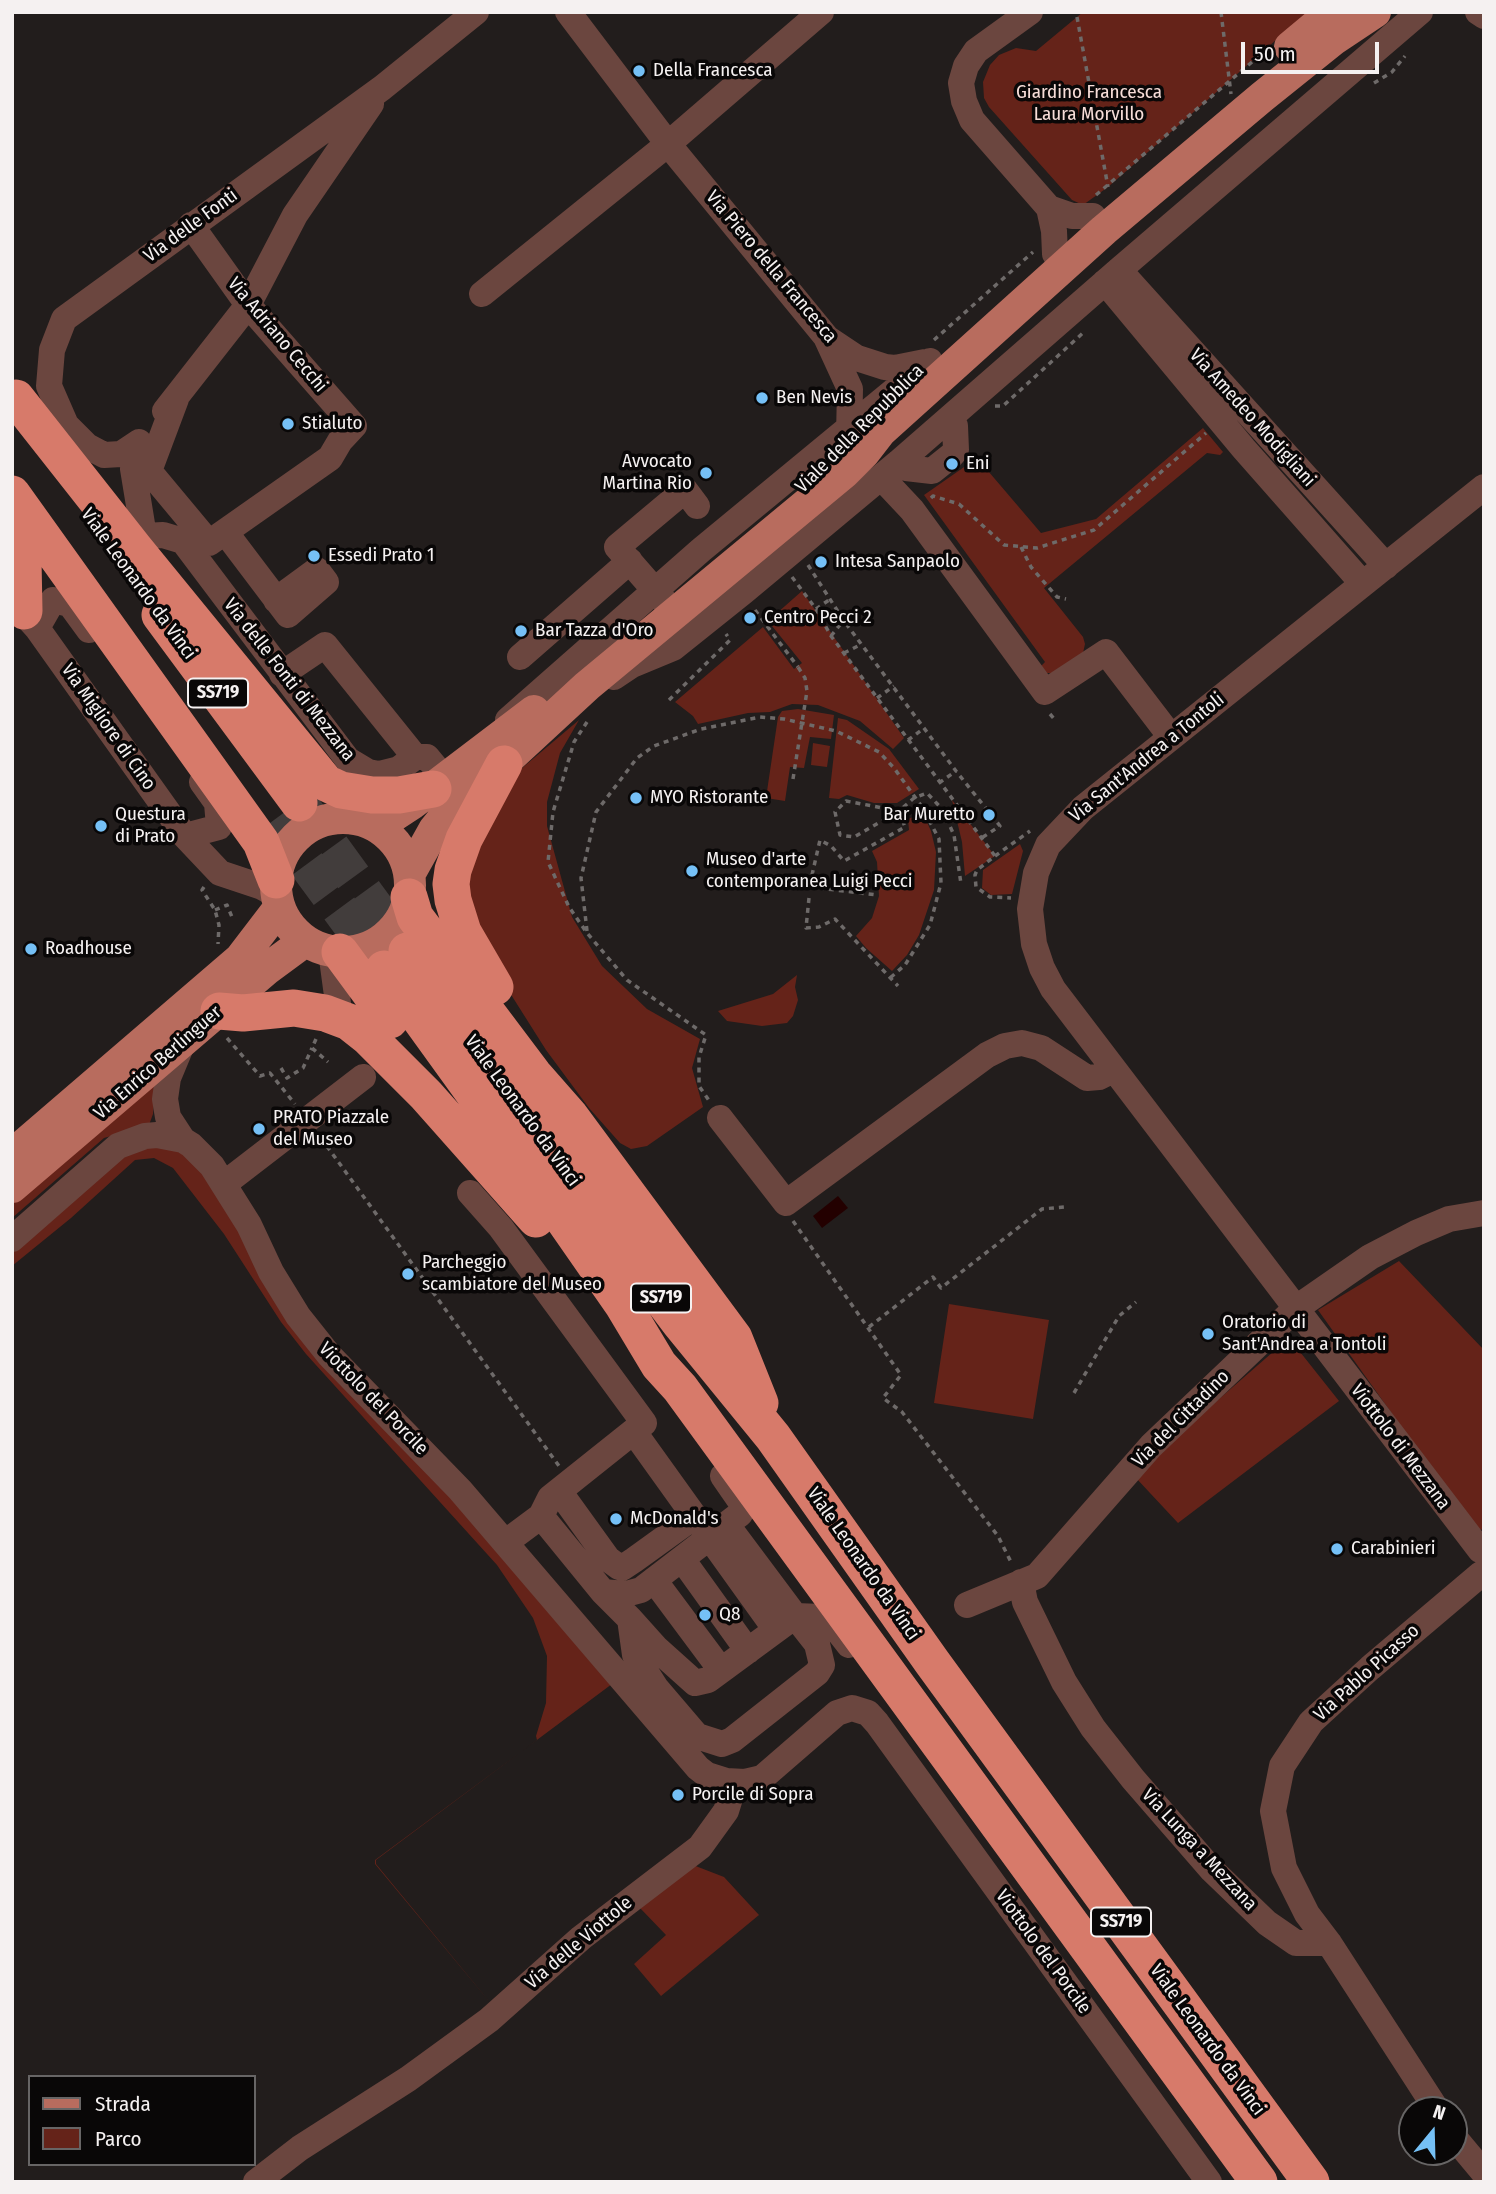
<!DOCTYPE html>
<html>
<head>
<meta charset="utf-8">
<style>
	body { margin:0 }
	#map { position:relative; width:1496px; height:2194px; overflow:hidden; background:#221d1c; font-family:"Fira Sans Condensed",sans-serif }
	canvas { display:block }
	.frame { position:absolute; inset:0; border:14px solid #f5f1f1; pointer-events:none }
	.legend { position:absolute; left:28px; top:2075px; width:228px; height:91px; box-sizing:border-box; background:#090707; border:2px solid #676565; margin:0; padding:9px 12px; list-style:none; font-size:21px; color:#f5f1f1 }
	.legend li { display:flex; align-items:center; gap:14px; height:35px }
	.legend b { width:35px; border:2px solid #676565 }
	.north { position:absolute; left:1398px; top:2096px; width:70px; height:70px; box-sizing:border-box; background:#090707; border:2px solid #676565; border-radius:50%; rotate:19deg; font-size:19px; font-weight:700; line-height:28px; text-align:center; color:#f5f1f1 }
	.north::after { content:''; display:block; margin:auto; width:24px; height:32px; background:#75c0f6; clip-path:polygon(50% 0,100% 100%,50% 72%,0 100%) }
	.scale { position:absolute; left:1241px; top:42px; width:138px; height:32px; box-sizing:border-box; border:4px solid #f5f1f1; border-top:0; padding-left:9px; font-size:21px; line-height:24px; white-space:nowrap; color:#f5f1f1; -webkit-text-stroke:5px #090707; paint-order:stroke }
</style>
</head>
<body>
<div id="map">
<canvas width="1496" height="2194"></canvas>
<div class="frame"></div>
<ul class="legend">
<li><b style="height:9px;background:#b86c5e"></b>Strada</li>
<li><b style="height:19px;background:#652319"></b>Parco</li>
</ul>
<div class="north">N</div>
<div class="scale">50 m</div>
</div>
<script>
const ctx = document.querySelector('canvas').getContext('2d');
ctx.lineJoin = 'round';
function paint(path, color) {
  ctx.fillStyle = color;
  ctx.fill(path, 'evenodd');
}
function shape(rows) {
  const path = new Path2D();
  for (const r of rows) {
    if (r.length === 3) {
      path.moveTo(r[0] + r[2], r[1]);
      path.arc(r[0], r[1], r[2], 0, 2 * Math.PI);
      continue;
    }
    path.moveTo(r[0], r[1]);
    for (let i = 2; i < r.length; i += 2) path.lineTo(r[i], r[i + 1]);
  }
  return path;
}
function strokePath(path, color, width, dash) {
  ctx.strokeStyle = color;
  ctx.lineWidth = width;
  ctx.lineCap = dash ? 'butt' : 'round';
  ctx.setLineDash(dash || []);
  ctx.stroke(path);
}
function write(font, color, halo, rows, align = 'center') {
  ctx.font = font + ' "Fira Sans Condensed",sans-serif';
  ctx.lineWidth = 7;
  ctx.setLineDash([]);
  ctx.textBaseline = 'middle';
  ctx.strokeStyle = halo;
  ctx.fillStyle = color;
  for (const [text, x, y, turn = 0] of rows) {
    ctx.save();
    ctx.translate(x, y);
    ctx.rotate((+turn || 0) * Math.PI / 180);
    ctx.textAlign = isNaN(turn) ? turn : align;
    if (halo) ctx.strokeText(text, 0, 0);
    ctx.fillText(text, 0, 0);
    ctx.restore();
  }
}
paint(shape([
	[1083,12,1308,12,1108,187,1083,205,1072,200,989,107,984,98,983,82,990,65,999,55,1016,48,1036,51],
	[1203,428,1223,452,1220,455,1207,453,1044,588,1083,637,1085,644,1083,653,1052,673,1044,673,1038,669,1045,662,924,495,977,458,1041,533,1096,519],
	[802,591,904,738,893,749,860,721,818,705,792,704,770,712,748,713,698,724,693,716,675,702,763,627,794,669,802,663,768,621],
	[798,709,834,715,831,739,810,737,804,768,790,767,785,801,766,798,778,717,782,711],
	[838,718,847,720,889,749,919,789,897,803,874,803,847,795,839,799,829,798],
	[579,720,560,753,547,802,547,826,572,917,602,966,647,1009,700,1039,692,1068,703,1107,647,1146,631,1149,620,1143,589,1108,546,1050,467,925,469,837,496,790],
	[813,743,830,746,827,767,811,765],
	[952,800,995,856,965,876,962,842],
	[923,813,931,831,936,852,934,890,919,935,907,955,892,971,866,948,856,936,872,918,879,896,877,862,872,851,909,830,908,819],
	[1020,844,1023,851,1012,894,991,895,982,888,983,870],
	[797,975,795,987,798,1000,793,1016,787,1023,762,1026,727,1021,718,1011,773,994],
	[156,1076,153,1114,149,1125,104,1138,12,1218,12,1203],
	[160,1144,194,1158,235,1224,616,1681,376,1860,376,1864,493,2006,244,2182,241,2182,493,2006,375,1864,375,1860,537,1740,536,1736,546,1703,547,1656,533,1618,497,1565,306,1354,281,1322,224,1234,173,1168,154,1158,135,1160,71,1218,12,1266,12,1253,128,1149],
	[1399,1261,1484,1350,1484,1530,1477,1529,1470,1523,1318,1310],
	[949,1304,1049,1320,1033,1419,934,1403],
	[1289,1338,1339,1401,1178,1523,1136,1478,1172,1440],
	[693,1865,724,1877,759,1915,661,1996,634,1964,666,1935,640,1908]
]), '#652319');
paint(shape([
	[838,1196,848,1208,822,1228,813,1216]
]), '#230000');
strokePath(shape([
	[299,803,407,951],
	[274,820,384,969]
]), '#423d3c', 37, [37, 18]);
strokePath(shape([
	[1221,12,1231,94],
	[1077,17,1108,187],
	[1374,83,1392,72,1405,56],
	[1096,195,1266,50],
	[934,340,1033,252],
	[995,406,1003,406,1084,332],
	[931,498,933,496,959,504,1004,545,1037,548,1094,530,1206,433],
	[1021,547,1031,567,1057,597,1066,599],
	[808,565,844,621,956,771,1000,826,980,839],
	[792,577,816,609,831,636,995,856,977,870,975,875,976,887,990,897,1011,898],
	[816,609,829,600],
	[755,610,798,667],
	[831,636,843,621],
	[844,653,862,644],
	[877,698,894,686],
	[669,700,730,640,726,634],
	[1050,714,1056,721],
	[587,722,574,742,553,812,548,862,569,907,587,933,627,980,706,1035,699,1057,699,1086,710,1102],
	[908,740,923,729],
	[939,783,956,771],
	[995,856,1030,831],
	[812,875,820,840,831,846,844,861,905,827,899,811,854,837,840,835,835,812,846,801,899,811,914,798,927,793,942,809,954,835,961,884],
	[204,887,202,890,215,910,219,925,218,944],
	[819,888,877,895],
	[809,898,806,928,819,927,835,919,898,986],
	[215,910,227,905,232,917],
	[587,931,581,878,596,812,637,758,654,746,701,729,760,717,784,719,836,731,879,752,894,768,922,807,939,839,941,883,930,925,905,965,890,978],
	[227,1038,260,1076,270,1073,295,1104],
	[316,1039,312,1048,328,1062],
	[281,1068,287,1078,303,1068,312,1048],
	[321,1138,559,1466],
	[793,1221,901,1375,883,1398,902,1412,998,1536,1012,1564],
	[869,1327,933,1277,941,1288,1042,1209,1064,1207],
	[1074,1393,1119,1316,1136,1302]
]), '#6e6a69', 3.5, [5, 5]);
strokePath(shape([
	[568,12,668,144,827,338,857,358,885,367,895,368,925,362],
	[1030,12,976,51,966,66,961,83,964,101,972,120,1049,208,1054,231,1055,254],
	[1478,12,1484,16],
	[1049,208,1072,216,1093,216],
	[1119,270,1386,566],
	[1105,282,1244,449,1363,584],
	[482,294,668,144,821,12],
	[827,339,850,389,849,436],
	[176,399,149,471,209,543,330,458,340,441,354,426,248,305,191,225],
	[165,411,248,305,295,215,371,104],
	[139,442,121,454,104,455,87,446,66,425,49,386,52,350,64,319,382,88,476,12],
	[899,462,906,468,932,471,952,455,956,450,955,426,949,420],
	[881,477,912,510,1045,692,1106,652,1171,737],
	[226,533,288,615,326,582,317,570,276,600],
	[144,536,163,535,183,541,348,760,368,772,379,774,399,769,415,757,427,757,446,780,460,766],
	[135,549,144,536,133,469,137,450],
	[12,600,37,628,185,836,220,873,262,887,275,894],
	[665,602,617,547,685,490,697,506],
	[37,628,53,600,70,604,89,630],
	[520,657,630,561],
	[282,674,325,645,415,757],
	[614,677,632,665,673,648,743,592,899,462,1119,270,1420,12],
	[508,720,701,550,930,361],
	[185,836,219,827,217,803,202,782],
	[331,951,340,1018],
	[183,1042,168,1078,165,1099,168,1117,183,1140],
	[720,1118,786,1203,987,1055,1005,1046,1022,1043,1041,1048,1087,1078,1099,1077,1113,1070],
	[224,1184,363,1077],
	[470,1193,501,1228,644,1423,550,1498,541,1516,506,1542],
	[12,1239,118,1146,145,1136,157,1135,183,1140,191,1145,212,1166,249,1225,271,1272,298,1316,329,1355,460,1490,698,1768,707,1775,726,1781,745,1782,762,1778,837,1713,852,1708,868,1713,877,1723,1209,2182],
	[634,1432,776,1630],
	[559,1491,608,1559,619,1567,622,1568,634,1560,695,1516],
	[541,1516,603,1592,630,1619,656,1648,695,1683,708,1680,795,1616,817,1644,822,1665,817,1673,732,1740,722,1744,697,1736,656,1688,635,1655,630,1619],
	[727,1525,795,1616,822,1617,831,1622,849,1645],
	[1480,1550,1053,989,1042,968,1034,944,1030,909,1036,873,1048,845,1083,808,1484,487],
	[682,1559,748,1651],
	[654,1580,721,1670],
	[1021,1582,1025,1602,1064,1682,1093,1728,1133,1779,1212,1870,1267,1923,1296,1943,1329,1943],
	[603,1592,626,1594,641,1590,740,1514,743,1508,741,1502,723,1476],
	[967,1605,1037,1576,1151,1446,1295,1309,1370,1257,1416,1233,1449,1219,1484,1213],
	[1437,2110,1329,1943,1307,1914,1284,1868,1273,1811,1282,1766,1311,1722,1370,1668,1481,1574],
	[1454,2137,1484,2173],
	[256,2182,300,2148,408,2079,489,2020,581,1938,700,1847,726,1811,735,1782]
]), '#6b463f', 26);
strokePath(shape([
	[1290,47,1332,12],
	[343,885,67],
	[373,825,387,820,413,803,534,711],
	[410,873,434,830,443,819,587,686,844,473,864,453,881,431,1104,230,1262,97,1333,40,1375,12],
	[12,1155,240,959,279,908],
	[12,1187,267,969,305,941]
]), '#b86c5e', 32);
strokePath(shape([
	[16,398,135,549,326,783,341,790,372,795,399,795,433,789],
	[12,494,261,842,276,880],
	[22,509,24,611],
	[160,615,299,803],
	[409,897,415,917,534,1075,570,1116,734,1338,760,1403],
	[407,951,554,1156,680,1323,773,1437,932,1662,1311,2182],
	[340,952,390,1020],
	[384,969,527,1167,623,1305,659,1365,680,1388,1259,2182],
	[495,987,463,932,453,900,451,884,453,870,464,839,504,764],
	[219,1011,243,1013,294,1008,325,1013,349,1022,368,1037,426,1095,536,1219]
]), '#d77a6a', 37);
strokePath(shape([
	[793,779,807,691,805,678,798,667]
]), '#6e6a69', 3.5, [5, 5]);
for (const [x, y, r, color] of [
	[639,71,7,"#75c0f6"],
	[762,398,7,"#75c0f6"],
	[288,424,7,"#75c0f6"],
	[952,464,7,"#75c0f6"],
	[706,473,7,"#75c0f6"],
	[314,556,7,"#75c0f6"],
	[821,562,7,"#75c0f6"],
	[750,618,7,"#75c0f6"],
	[521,631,7,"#75c0f6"],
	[636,798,7,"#75c0f6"],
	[989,815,7,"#75c0f6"],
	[101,826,7,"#75c0f6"],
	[692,871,7,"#75c0f6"],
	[31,949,7,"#75c0f6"],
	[259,1129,7,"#75c0f6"],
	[408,1274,7,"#75c0f6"],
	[1208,1334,7,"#75c0f6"],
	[616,1519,7,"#75c0f6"],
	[1337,1549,7,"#75c0f6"],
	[705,1615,7,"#75c0f6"],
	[678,1795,7,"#75c0f6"]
]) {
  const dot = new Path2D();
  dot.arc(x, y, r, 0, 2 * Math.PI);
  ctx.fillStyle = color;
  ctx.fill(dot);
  strokePath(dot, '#090707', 2.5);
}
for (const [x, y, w] of [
	[218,693,60],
	[661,1298,60],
	[1121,1922,60]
]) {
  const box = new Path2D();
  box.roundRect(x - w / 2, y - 14.5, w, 29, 5);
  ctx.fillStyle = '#090707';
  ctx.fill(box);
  strokePath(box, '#f5f1f1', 2);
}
write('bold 18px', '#f5f1f1', null, [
	["SS719",218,693],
	["SS719",661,1298],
	["SS719",1121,1922]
]);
write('19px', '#f5f1f1', '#090707', [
	["Della Francesca",653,71],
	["Ben Nevis",776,398],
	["Stialuto",302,424],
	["Avvocato",692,462,"right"],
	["Martina Rio",692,484,"right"],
	["Eni",966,464],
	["Essedi Prato 1",328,556],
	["Intesa Sanpaolo",835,562],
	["Centro Pecci 2",764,618],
	["Bar Tazza d'Oro",535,631],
	["MYO Ristorante",650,798],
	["Questura",115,815],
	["di Prato",115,837],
	["Bar Muretto",975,815,"right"],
	["Museo d'arte",706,860],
	["contemporanea Luigi Pecci",706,882],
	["Roadhouse",45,949],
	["PRATO Piazzale",273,1118],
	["del Museo",273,1140],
	["Parcheggio",422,1263],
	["scambiatore del Museo",422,1285],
	["Oratorio di",1222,1323],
	["Sant'Andrea a Tontoli",1222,1345],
	["McDonald's",630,1519],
	["Carabinieri",1351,1549],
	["Q8",719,1615],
	["Porcile di Sopra",692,1795]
], 'left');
write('19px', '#f7ddd8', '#090707', [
	["Giardino Francesca",1089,93],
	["Laura Morvillo",1089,115]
]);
write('19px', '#f5f1f1', '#090707', [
	["Via delle Fonti",191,226,-36],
	["Via Piero della Francesca",771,267,50],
	["Via Adriano Cecchi",277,335,50],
	["Via Amedeo Modigliani",1252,418,48],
	["Viale della Repubblica",860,429,-45],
	["Viale Leonardo da Vinci",138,584,54],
	["Via delle Fonti di Mezzana",289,680,52],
	["Via Migliore di Cino",108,727,55],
	["Via Sant'Andrea a Tontoli",1147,758,-39],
	["Via Enrico Berlinguer",158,1063,-41],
	["Viale Leonardo da Vinci",522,1111,54],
	["Viottolo del Porcile",373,1399,46],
	["Via del Cittadino",1181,1419,-45],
	["Viottolo di Mezzana",1400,1447,53],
	["Viale Leonardo da Vinci",863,1564,55],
	["Via Pablo Picasso",1367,1673,-42],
	["Via Lunga a Mezzana",1199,1850,47],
	["Via delle Viottole",579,1943,-40],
	["Viottolo del Porcile",1043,1952,54],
	["Viale Leonardo da Vinci",1207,2040,54]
]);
</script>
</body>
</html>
